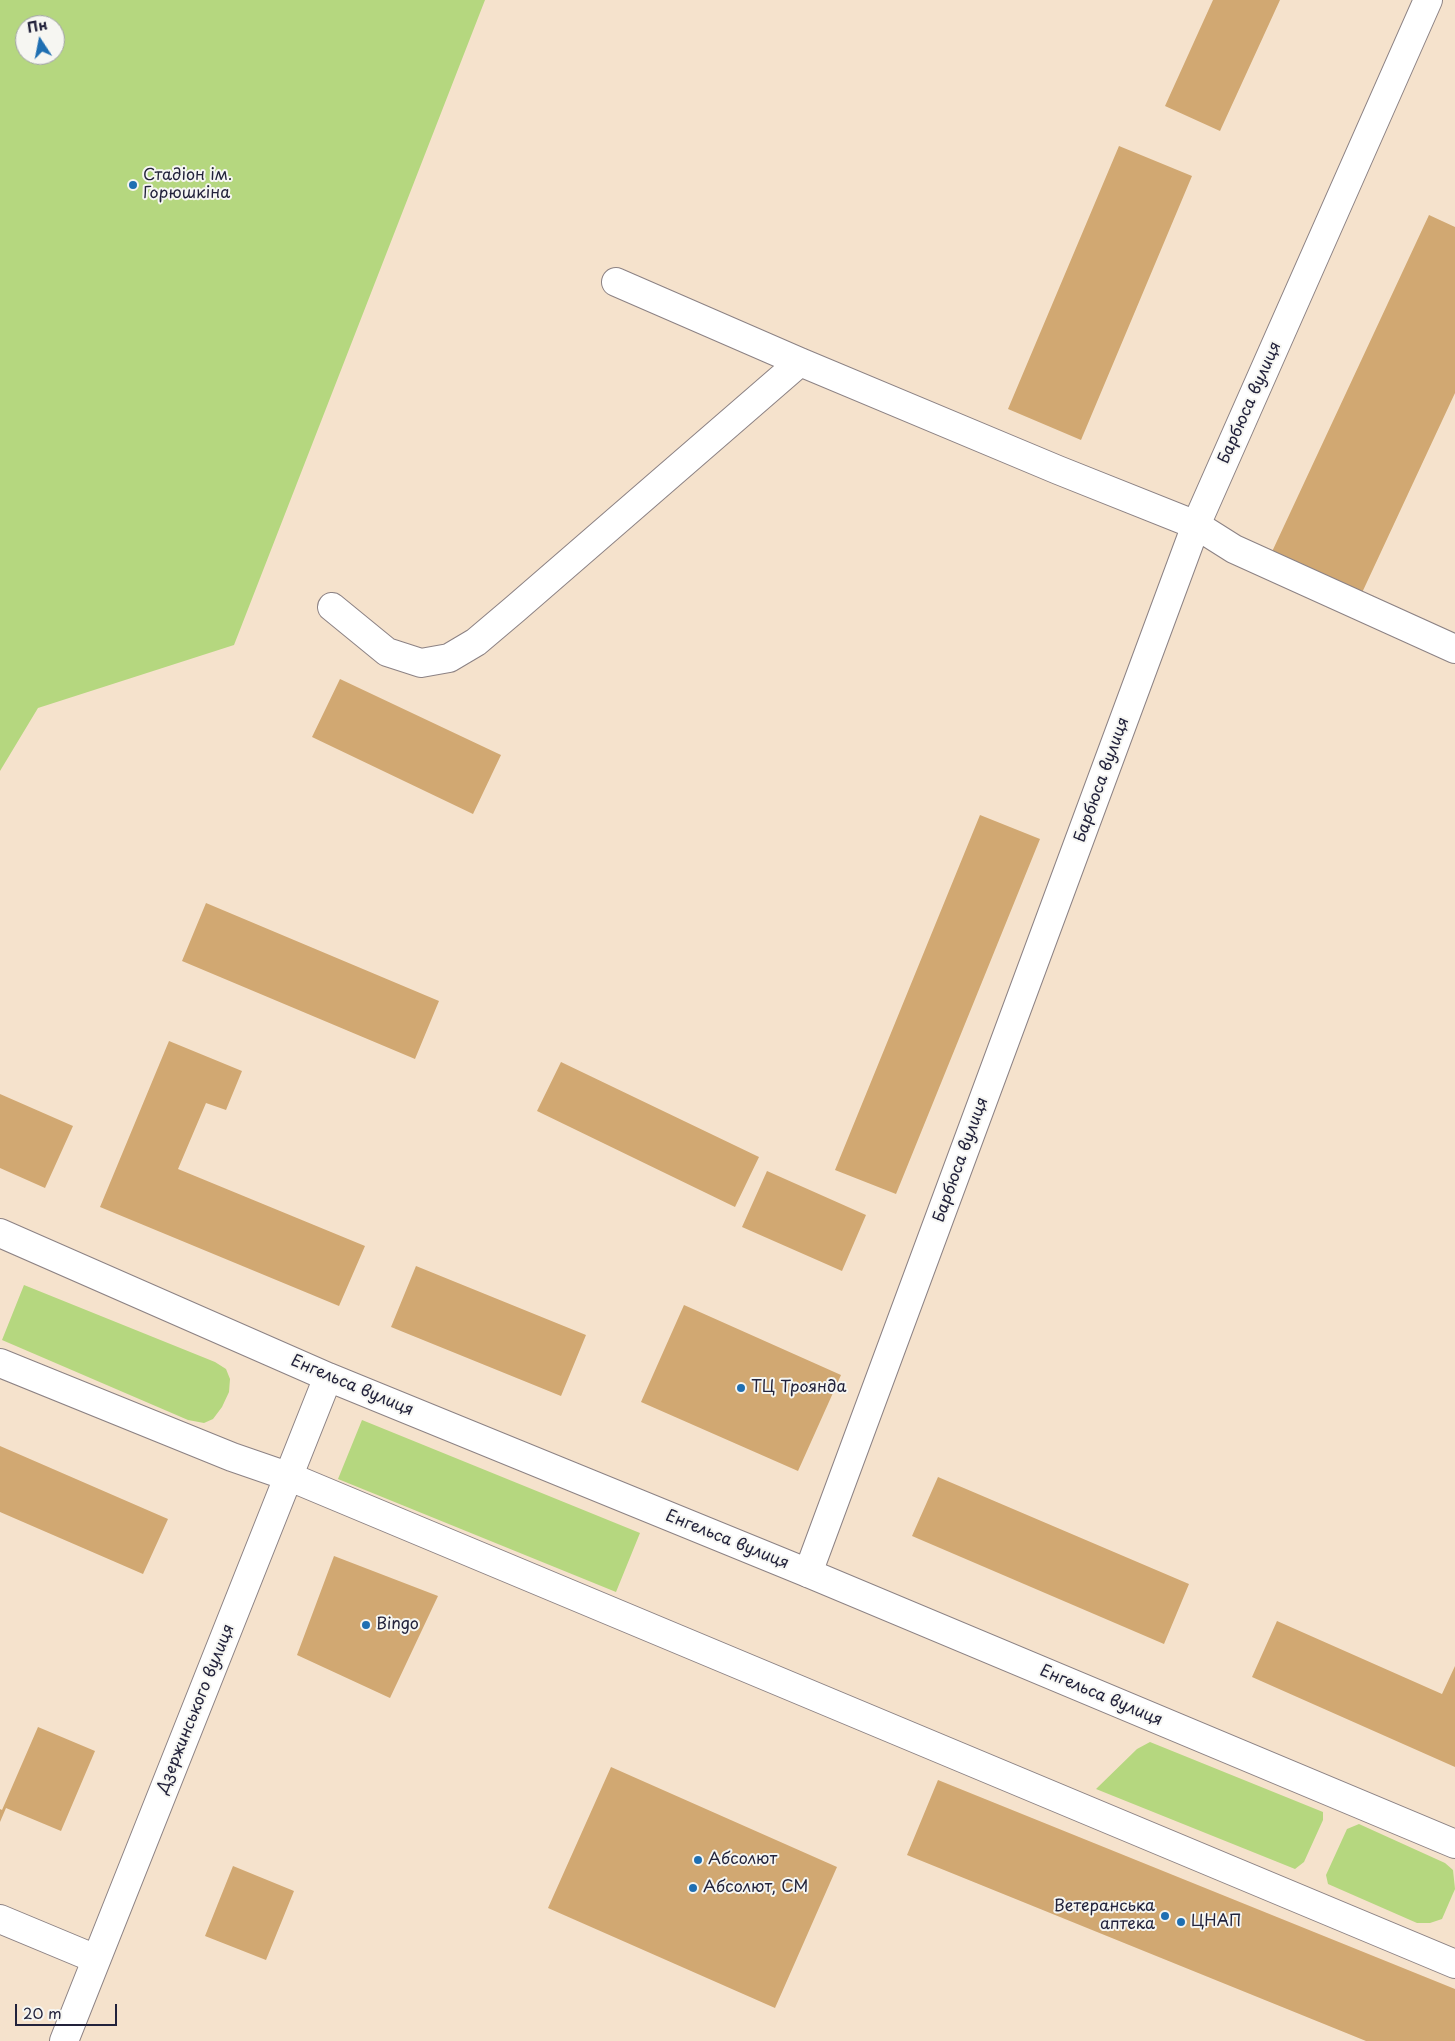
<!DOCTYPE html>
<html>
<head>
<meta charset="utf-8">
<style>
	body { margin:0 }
	#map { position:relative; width:1455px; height:2041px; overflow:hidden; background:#f5e2cc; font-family:"Playpen Sans",sans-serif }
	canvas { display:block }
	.north { position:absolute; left:15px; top:15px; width:50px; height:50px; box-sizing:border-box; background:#f6f6f2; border:1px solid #a1a1a9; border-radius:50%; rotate:349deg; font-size:14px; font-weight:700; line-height:20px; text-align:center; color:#22223b }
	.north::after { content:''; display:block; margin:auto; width:18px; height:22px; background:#1f6fb2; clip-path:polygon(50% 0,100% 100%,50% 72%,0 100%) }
	.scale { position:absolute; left:15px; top:2004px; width:102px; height:22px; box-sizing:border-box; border:2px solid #22223b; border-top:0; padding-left:6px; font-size:15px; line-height:18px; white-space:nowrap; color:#22223b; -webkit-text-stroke:4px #f6f6f2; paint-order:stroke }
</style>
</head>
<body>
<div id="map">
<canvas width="1455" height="2041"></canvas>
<div class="north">Пн</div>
<div class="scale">20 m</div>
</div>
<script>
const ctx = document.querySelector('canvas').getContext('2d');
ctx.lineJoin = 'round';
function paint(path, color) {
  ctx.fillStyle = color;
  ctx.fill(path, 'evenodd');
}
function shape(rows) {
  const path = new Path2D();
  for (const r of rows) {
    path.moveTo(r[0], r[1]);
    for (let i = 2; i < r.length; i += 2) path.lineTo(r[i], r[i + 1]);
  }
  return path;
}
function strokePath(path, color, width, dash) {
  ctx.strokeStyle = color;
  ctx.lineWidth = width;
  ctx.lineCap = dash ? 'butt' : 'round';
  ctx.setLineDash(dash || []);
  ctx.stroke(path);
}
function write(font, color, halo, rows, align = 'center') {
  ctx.font = font + ' "Playpen Sans",sans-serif';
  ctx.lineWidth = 4;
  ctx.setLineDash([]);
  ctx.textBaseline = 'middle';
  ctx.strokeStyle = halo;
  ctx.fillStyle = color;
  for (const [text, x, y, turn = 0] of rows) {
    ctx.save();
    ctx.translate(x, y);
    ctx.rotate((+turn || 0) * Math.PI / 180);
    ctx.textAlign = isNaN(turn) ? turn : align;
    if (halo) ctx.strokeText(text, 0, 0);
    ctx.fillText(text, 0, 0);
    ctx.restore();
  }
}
paint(shape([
	[0,0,485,0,234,645,38,708,0,771],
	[25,25,55,25,55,55,25,55],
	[24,1285,215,1362,226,1369,230,1379,229,1392,222,1407,213,1419,204,1423,188,1420,2,1340],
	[362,1420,640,1533,616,1592,338,1479],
	[1150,1742,1323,1812,1323,1820,1304,1862,1295,1869,1096,1789,1137,1749],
	[1359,1824,1445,1863,1453,1870,1455,1889,1442,1919,1430,1923,1417,1923,1328,1884,1326,1875,1347,1829]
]), '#b5d77f');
paint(shape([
	[1213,0,1280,0,1220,131,1165,106],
	[1119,146,1192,176,1081,440,1008,409],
	[1429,215,1455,227,1455,393,1360,597,1270,556],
	[340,679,501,755,473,814,312,737],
	[980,815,1040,839,896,1194,835,1170],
	[206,903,439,1001,415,1059,182,961],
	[169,1041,242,1071,226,1110,206,1103,178,1169,365,1246,339,1306,100,1207],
	[561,1062,759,1157,735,1207,537,1111],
	[0,1094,73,1126,45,1188,0,1168],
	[767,1171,866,1215,842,1271,742,1227],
	[416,1266,586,1335,561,1396,391,1327],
	[684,1305,841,1375,798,1471,641,1402],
	[0,1446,168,1519,143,1574,0,1512],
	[938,1477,1189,1584,1164,1644,912,1536],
	[334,1556,438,1596,390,1698,297,1655],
	[1277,1621,1442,1694,1455,1666,1455,1767,1252,1677],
	[38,1727,95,1751,61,1831,6,1808,0,1822,0,1809,2,1810],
	[611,1767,837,1867,775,2008,548,1908],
	[938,1780,1455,1989,1455,2041,1366,2041,907,1855],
	[233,1866,294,1891,266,1960,205,1936]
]), '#d1a872');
const minor = shape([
	[616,282,800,362,1058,470,1196,525,1234,549,1455,649],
	[332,607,387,652,421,663,449,658,476,642,515,609,800,362],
	[808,1573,1196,525,1428,0],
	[0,1919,96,1959]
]);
const tertiary = shape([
	[0,1233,328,1377,808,1573,1455,1844],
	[0,1363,232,1457,290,1477,1455,1964],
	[64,2041,328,1377]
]);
strokePath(minor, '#8c8284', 30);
strokePath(tertiary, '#8c8284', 30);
strokePath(minor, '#fff', 28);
strokePath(tertiary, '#fff', 28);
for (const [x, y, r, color] of [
	[133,185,5,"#1f6fb2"],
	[741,1388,5,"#1f6fb2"],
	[366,1625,5,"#1f6fb2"],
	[698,1860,5,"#1f6fb2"],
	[693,1888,5,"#1f6fb2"],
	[1165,1916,5,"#1f6fb2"],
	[1181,1922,5,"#1f6fb2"]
]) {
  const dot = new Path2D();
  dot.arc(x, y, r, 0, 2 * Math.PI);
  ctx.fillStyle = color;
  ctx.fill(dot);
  strokePath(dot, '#f6f6f2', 2);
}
write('16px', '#22223b', '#f6f6f2', [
	["Стадіон ім.",143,176],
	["Горюшкіна",143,194],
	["ТЦ Троянда",751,1388],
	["Bingo",376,1625],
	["Абсолют",708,1860],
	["Абсолют, СМ",703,1888],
	["Ветеранська",1155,1907,"right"],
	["аптека",1155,1925,"right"],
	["ЦНАП",1191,1922]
], 'left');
write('16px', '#22223b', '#f6f6f2', [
	["Барбюса вулиця",1250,403,-66],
	["Барбюса вулиця",1102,780,-70],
	["Барбюса вулиця",961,1160,-70],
	["Енгельса вулиця",352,1386,23],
	["Енгельса вулиця",727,1540,22],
	["Енгельса вулиця",1101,1696,23],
	["Дзержинського вулиця",196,1709,-68]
]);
</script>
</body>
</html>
